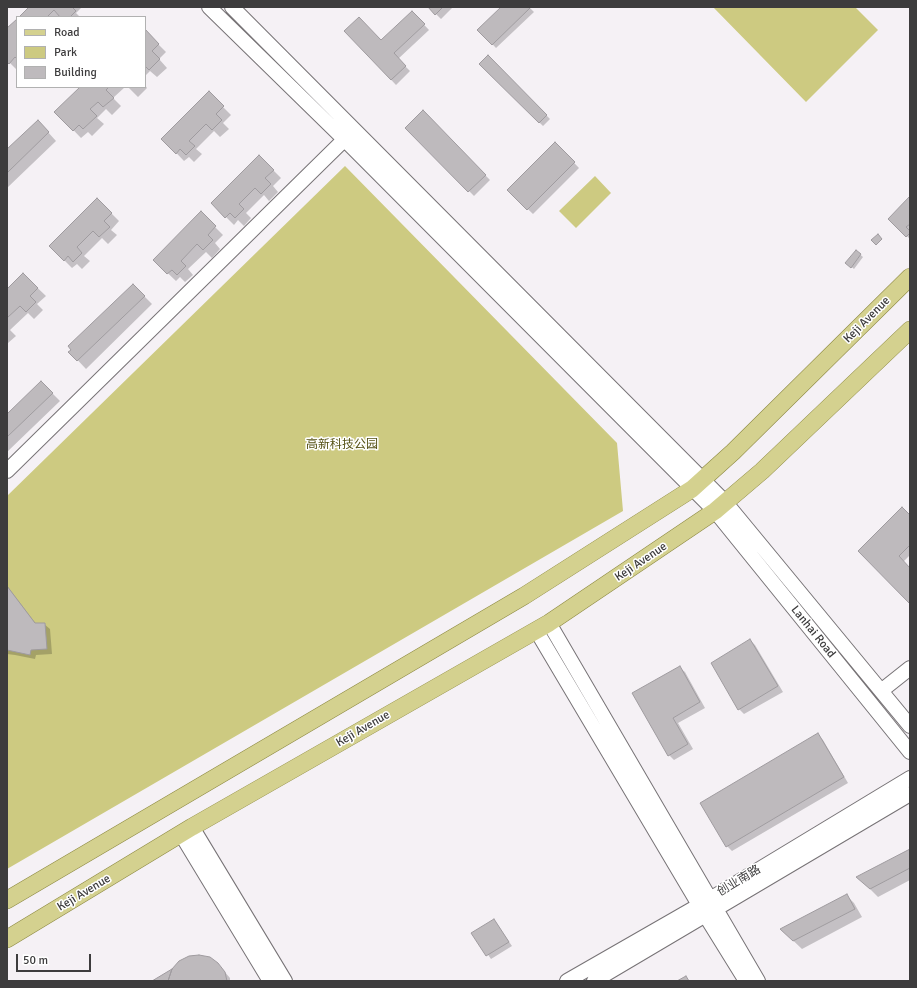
<!DOCTYPE html>
<html>
<head>
<meta charset="utf-8">
<style>
	body { margin:0 }
	#map { position:relative; width:917px; height:988px; overflow:hidden; background:#f5f1f5; font-family:Signika,sans-serif }
	canvas { display:block }
	.frame { position:absolute; inset:0; border:8px solid #3d3c3d; pointer-events:none }
	.legend { position:absolute; left:16px; top:16px; width:130px; height:72px; box-sizing:border-box; background:#fff; border:1px solid #b1b1b1; margin:0; padding:5px 7px; list-style:none; font-size:12px; color:#3d3c3d }
	.legend li { display:flex; align-items:center; gap:8px; height:20px }
	.legend b { width:20px; border:1px solid #b1b1b1 }
	.scale { position:absolute; left:16px; top:954px; width:75px; height:18px; box-sizing:border-box; border:2px solid #3d3c3d; border-top:0; padding-left:5px; font-size:12px; line-height:14px; white-space:nowrap; color:#3d3c3d; -webkit-text-stroke:3px #fff; paint-order:stroke }
</style>
</head>
<body>
<div id="map">
<canvas width="917" height="988"></canvas>
<div class="frame"></div>
<ul class="legend">
<li><b style="height:5px;background:#d4d18f"></b>Road</li>
<li><b style="height:11px;background:#cdca81"></b>Park</li>
<li><b style="height:11px;background:#bebabd"></b>Building</li>
</ul>
<div class="scale">50 m</div>
</div>
<script>
const ctx = document.querySelector('canvas').getContext('2d');
ctx.lineJoin = 'round';
function paint(path, color) {
  ctx.fillStyle = color;
  ctx.fill(path, 'evenodd');
}
function shape(rows) {
  const path = new Path2D();
  for (const r of rows) {
    path.moveTo(r[0], r[1]);
    for (let i = 2; i < r.length; i += 2) path.lineTo(r[i], r[i + 1]);
  }
  return path;
}
function strokePath(path, color, width, dash) {
  ctx.strokeStyle = color;
  ctx.lineWidth = width;
  ctx.lineCap = dash ? 'butt' : 'round';
  ctx.setLineDash(dash || []);
  ctx.stroke(path);
}
function write(font, color, halo, rows, align = 'center') {
  ctx.font = font + ' Signika,"Noto Sans SC",sans-serif';
  ctx.lineWidth = 3;
  ctx.setLineDash([]);
  ctx.textBaseline = 'middle';
  ctx.strokeStyle = halo;
  ctx.fillStyle = color;
  for (const [text, x, y, turn = 0] of rows) {
    ctx.save();
    ctx.translate(x, y);
    ctx.rotate((+turn || 0) * Math.PI / 180);
    ctx.textAlign = isNaN(turn) ? turn : align;
    if (halo) ctx.strokeText(text, 0, 0);
    ctx.fillText(text, 0, 0);
    ctx.restore();
  }
}
paint(shape([
	[713,7,855,7,878,30,806,102],
	[345,166,617,443,623,511,7,869,7,496],
	[595,176,611,193,576,228,559,211]
]), '#cdca81');
paint(shape([
	[31,7,82,7,76,13,80,17,20,17],
	[429,7,453,7,441,19],
	[503,7,529,7,534,12,496,48,479,30],
	[412,12,429,30,398,59,410,71,396,85,345,31,381,41],
	[17,20,17,70,7,60,7,30],
	[145,31,166,52,159,59,167,68,157,77,150,71,145,76],
	[488,56,550,119,543,126,480,64],
	[145,85,147,88,138,97,128,87,145,87],
	[82,87,125,87,113,98,121,106,112,115,106,109,97,118,104,124,92,136,88,132,81,138,56,112],
	[209,93,231,115,223,123,229,129,220,137,214,131,196,149,202,154,194,162,189,157,184,161,163,139],
	[423,112,490,180,474,196,407,128],
	[38,121,56,141,7,188,7,151],
	[555,143,579,168,533,214,508,190],
	[259,156,281,178,273,186,278,192,269,201,264,195,246,213,251,218,244,226,238,220,234,225,212,203],
	[910,197,909,232,910,239,889,219],
	[97,199,119,221,111,230,117,235,108,244,102,238,84,256,90,261,82,269,77,264,72,268,50,246],
	[201,213,223,235,215,243,220,249,212,258,206,252,188,269,193,275,185,282,180,277,176,281,154,260],
	[856,251,863,257,854,269,847,263],
	[23,274,46,296,37,304,43,310,34,319,28,313,10,330,16,336,8,343,7,342,7,290],
	[133,285,152,304,86,369,70,352],
	[41,382,60,401,7,452,7,415],
	[910,517,910,555,903,562,910,569,910,603,859,551],
	[7,586,36,624,44,624,50,629,52,654,36,655,35,659,15,655,7,654],
	[750,640,755,645,783,692,744,714,739,709],
	[679,667,685,672,705,708,678,723,693,749,674,760,669,755,634,693],
	[818,735,823,740,848,783,732,851,727,846],
	[910,850,910,880,878,897,858,877],
	[846,895,854,903,862,917,802,949,781,929],
	[494,920,512,946,491,959,473,933],
	[218,964,230,978,230,981,154,981]
]), '#0003');
const building = shape([
	[29,7,72,7,76,11,70,17,60,17,54,10,47,17,19,17,29,7],
	[428,7,443,7,435,15,428,7],
	[501,7,531,7,492,45,477,30,501,7],
	[412,11,425,24,394,53,406,66,391,80,344,31,359,17,381,40,412,11],
	[17,19,17,59,15,57,9,64,7,62,7,28,17,19],
	[145,29,159,44,152,51,160,59,149,70,145,66,145,29],
	[488,55,547,115,539,123,479,64,488,55],
	[80,87,109,87,106,90,114,98,103,107,98,102,90,109,97,116,83,129,79,125,73,131,54,112,80,87],
	[209,91,224,106,216,114,222,120,212,130,206,124,189,141,195,146,186,155,180,149,176,154,161,139,209,91],
	[423,110,486,175,468,192,405,128,423,110],
	[38,120,49,132,7,173,7,149,38,120],
	[555,142,575,162,527,210,507,190,555,142],
	[259,155,274,170,265,178,271,184,261,194,255,188,239,204,244,209,235,218,230,213,225,218,211,203,259,155],
	[910,196,910,224,906,227,910,231,910,233,906,237,888,219,910,196],
	[97,198,112,213,104,221,110,227,99,237,93,231,77,247,82,253,73,262,68,256,64,261,49,246,97,198],
	[201,211,216,226,208,235,213,240,203,250,197,244,181,261,186,266,177,275,172,270,167,274,153,260,201,211],
	[878,234,882,239,876,245,871,240,878,234],
	[856,250,861,254,851,268,845,263,856,250],
	[23,273,38,288,30,296,36,302,26,312,20,306,7,318,7,289,23,273],
	[133,284,145,296,77,361,68,352,71,350,68,346,133,284],
	[41,381,53,393,7,437,7,414,41,381],
	[902,507,910,515,910,545,899,556,910,568,910,604,858,551,902,507],
	[7,586,35,623,45,623,47,649,31,650,30,655,7,650,7,586],
	[750,639,778,686,738,710,711,663,750,639],
	[680,666,700,702,673,718,688,744,668,756,632,693,680,666],
	[818,733,844,777,726,847,700,803,818,733],
	[910,849,910,868,870,889,856,877,910,849],
	[847,894,855,909,793,941,780,929,847,894],
	[494,919,509,942,486,956,471,933,494,919],
	[199,955,210,957,218,963,225,972,227,981,168,981,172,969,179,961,189,956,199,955],
	[172,969,168,981,152,981,172,969],
	[686,976,689,981,677,981,686,976]
]);
paint(building, '#bebabd');
strokePath(building, '#9f9b9f', 1);
const minor = shape([
	[209,7,344,139,715,511,910,752],
	[232,7,726,503,910,726],
	[7,471,351,133],
	[549,623,758,981],
	[536,630,705,915,746,981],
	[881,691,910,668],
	[192,827,285,981],
	[181,834,270,981],
	[567,981,710,899,910,778],
	[594,981,910,794]
]);
const major = shape([
	[7,900,524,596,692,489,733,452,910,277],
	[7,939,192,827,549,623,715,511,762,471,910,330]
]);
strokePath(minor, '#777376', 16);
strokePath(major, '#8d8942', 18);
strokePath(minor, '#fff', 14);
strokePath(major, '#d4d18f', 17);
write('12px', '#3d3c3d', '#fff', [
	["Keji Avenue",867,320,-45],
	["Keji Avenue",641,562,-34],
	["Lanhai Road",813,632,51],
	["Keji Avenue",363,729,-30],
	["创业南路",739,881,-31],
	["Keji Avenue",84,893,-31]
]);
write('12px', '#555114', '#fff', [
	["高新科技公园",342,445]
]);
</script>
</body>
</html>
